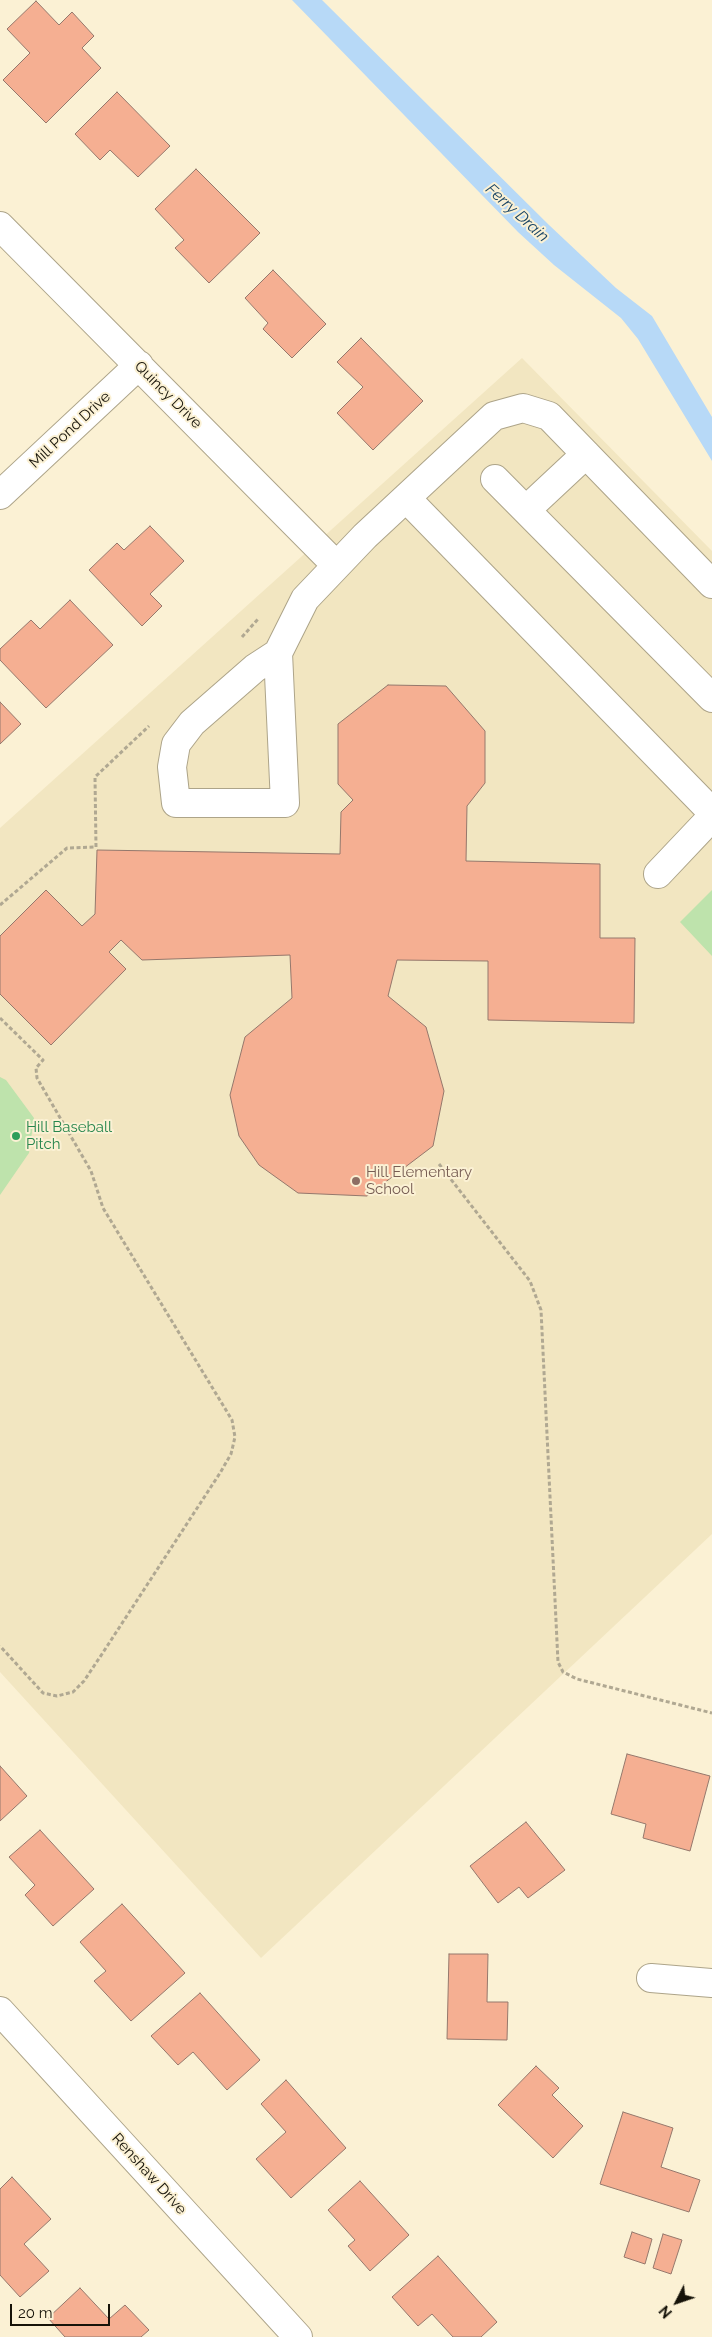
<!DOCTYPE html>
<html>
<head>
<meta charset="utf-8">
<style>
	body { margin:0 }
	#map { position:relative; width:712px; height:2337px; overflow:hidden; background:#fbf1d4; font-family:Raleway,sans-serif }
	canvas { display:block }
	.north { position:absolute; left:652px; top:2277px; width:50px; height:50px; -webkit-text-stroke:4px #fbf1d4; paint-order:stroke; rotate:229deg; font-size:14px; font-weight:700; line-height:20px; text-align:center; color:#161309 }
	.north::after { content:''; display:block; margin:auto; width:18px; height:22px; background:#161309; clip-path:polygon(50% 0,100% 100%,50% 72%,0 100%) }
	.scale { position:absolute; left:10px; top:2304px; width:100px; height:22px; box-sizing:border-box; border:2px solid #161309; border-top:0; padding-left:6px; font-size:15px; line-height:18px; white-space:nowrap; color:#161309; -webkit-text-stroke:4px #fbf1d4; paint-order:stroke }
</style>
</head>
<body>
<div id="map">
<canvas width="712" height="2337"></canvas>
<div class="north">N</div>
<div class="scale">20 m</div>
</div>
<script>
const ctx = document.querySelector('canvas').getContext('2d');
ctx.lineJoin = 'round';
function paint(path, color) {
  ctx.fillStyle = color;
  ctx.fill(path, 'evenodd');
}
function shape(rows) {
  const path = new Path2D();
  for (const r of rows) {
    path.moveTo(r[0], r[1]);
    for (let i = 2; i < r.length; i += 2) path.lineTo(r[i], r[i + 1]);
  }
  return path;
}
function strokePath(path, color, width, dash) {
  ctx.strokeStyle = color;
  ctx.lineWidth = width;
  ctx.lineCap = dash ? 'butt' : 'round';
  ctx.setLineDash(dash || []);
  ctx.stroke(path);
}
function write(font, color, halo, rows, align = 'center') {
  ctx.font = font + ' Raleway,sans-serif';
  ctx.lineWidth = 4;
  ctx.setLineDash([]);
  ctx.textBaseline = 'middle';
  ctx.strokeStyle = halo;
  ctx.fillStyle = color;
  for (const [text, x, y, turn = 0] of rows) {
    ctx.save();
    ctx.translate(x, y);
    ctx.rotate((+turn || 0) * Math.PI / 180);
    ctx.textAlign = isNaN(turn) ? turn : align;
    if (halo) ctx.strokeText(text, 0, 0);
    ctx.fillText(text, 0, 0);
    ctx.restore();
  }
}
paint(shape([
	[522,358,712,551,712,1534,261,1958,0,1672,0,828]
]), '#f2e6c1');
paint(shape([
	[712,890,712,956,680,922],
	[0,1077,6,1080,34,1118,29,1153,0,1195]
]), '#bee3ac');
paint(shape([
	[292,0,322,0,549,225,616,288,652,316,712,417,712,461,638,339,621,318,554,265,518,232]
]), '#b7d9f7');
const building = shape([
	[36,1,59,25,72,12,94,36,82,48,101,68,46,123,3,80,30,53,7,29,36,1],
	[117,92,170,146,138,177,110,150,100,160,75,134,117,92],
	[196,169,260,233,209,283,175,248,184,240,155,209,196,169],
	[273,270,326,324,292,358,263,329,268,323,245,298,273,270],
	[361,338,423,401,373,450,337,413,363,387,337,362,361,338],
	[150,526,184,561,150,594,162,606,142,626,89,570,117,543,124,550,150,526],
	[70,600,113,645,46,708,0,660,0,649,31,620,40,629,70,600],
	[388,685,446,686,485,731,485,783,467,806,466,861,600,864,600,938,635,938,634,1023,488,1020,488,961,397,960,388,996,426,1027,444,1091,433,1146,367,1196,298,1193,259,1165,239,1136,230,1095,245,1037,292,998,290,955,142,960,121,940,109,952,126,969,51,1045,0,994,0,936,46,890,82,926,95,914,97,850,340,854,341,812,353,800,338,784,338,724,388,685],
	[0,702,21,724,0,744,0,702],
	[627,1754,710,1776,690,1851,643,1838,646,1824,611,1814,627,1754],
	[0,1766,27,1796,0,1821,0,1766],
	[526,1822,565,1870,528,1898,519,1887,498,1903,470,1866,526,1822],
	[40,1830,94,1889,53,1926,25,1895,35,1885,9,1857,40,1830],
	[122,1904,185,1973,131,2021,94,1981,106,1971,80,1942,122,1904],
	[449,1954,488,1954,487,2002,508,2002,507,2040,447,2039,449,1954],
	[200,1993,260,2060,227,2090,193,2052,178,2065,151,2036,200,1993],
	[536,2066,559,2088,552,2095,583,2126,553,2158,498,2105,536,2066],
	[286,2080,346,2148,291,2198,256,2159,286,2132,261,2104,286,2080],
	[623,2112,673,2128,661,2167,700,2180,689,2212,600,2184,623,2112],
	[12,2177,51,2219,24,2244,49,2271,20,2297,0,2275,0,2189,12,2177],
	[360,2181,409,2235,370,2271,348,2246,355,2240,328,2210,360,2181],
	[632,2232,652,2239,645,2264,624,2257,632,2232],
	[663,2234,682,2240,671,2274,653,2268,663,2234],
	[438,2256,497,2322,481,2337,453,2337,432,2314,418,2326,392,2297,438,2256],
	[80,2288,109,2319,125,2305,149,2330,141,2337,65,2337,48,2318,80,2288]
]);
paint(building, '#f5af92');
strokePath(building, '#95786c', 1);
const minor = shape([
	[0,226,336,565],
	[495,479,712,698],
	[0,495,139,365],
	[406,498,712,812],
	[526,510,586,454],
	[278,653,285,803,176,803,172,767,176,744,192,723,255,668,278,653,305,599,365,536,494,416,523,408,549,416,712,584],
	[658,874,712,817],
	[651,1978,712,1983],
	[0,2011,298,2337]
]);
strokePath(minor, '#ada489', 30);
strokePath(shape([
	[242,637,258,619],
	[0,905,67,848,96,847,95,777,149,726],
	[0,1018,43,1060,36,1068,37,1078,91,1171,103,1208,232,1420,235,1437,231,1454,220,1473,102,1654,84,1681,73,1692,57,1696,43,1693,0,1646],
	[439,1164,530,1281,541,1310,558,1662,563,1672,577,1679,712,1713]
]), '#b0a892', 3, [4, 2.5]);
strokePath(minor, '#fff', 28);
for (const [x, y, r, color] of [
	[16,1136,5,"#2e9e5b"],
	[356,1181,5,"#8d6e63"]
]) {
  const dot = new Path2D();
  dot.arc(x, y, r, 0, 2 * Math.PI);
  ctx.fillStyle = color;
  ctx.fill(dot);
  strokePath(dot, '#fbf1d4', 2);
}
write('15px', '#161309', '#fbf1d4', [
	["Quincy Drive",168,395,45],
	["Mill Pond Drive",70,430,-43],
	["Renshaw Drive",149,2174,48]
]);
write('15px', '#27864d', '#fbf1d4', [
	["Hill Baseball",26,1127],
	["Pitch",26,1144]
], 'left');
write('15px', '#785e54', '#fbf1d4', [
	["Hill Elementary",366,1172],
	["School",366,1189]
], 'left');
write('italic 16px', '#1b4666', '#fbf1d4', [
	["Ferry Drain",517,213,42]
]);
</script>
</body>
</html>
